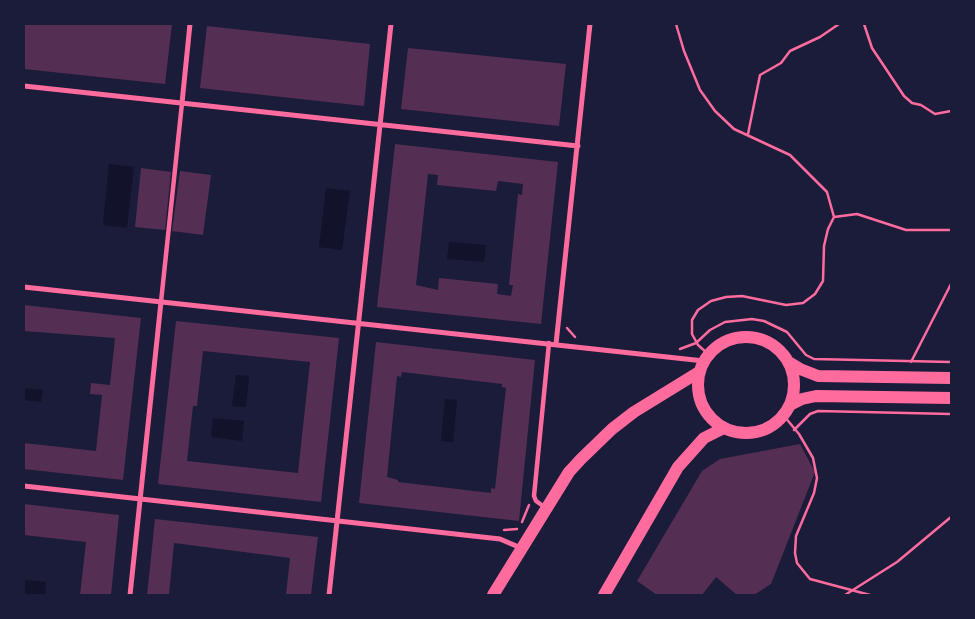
<!DOCTYPE html>
<html>
<head>
<meta charset="utf-8">
<style>
	body { margin:0 }
	#map { position:relative; width:975px; height:619px; overflow:hidden; background:#1b1b3a; font-family:"Public Sans",sans-serif }
	canvas { display:block }
	.frame { position:absolute; inset:0; border:25px solid #1b1b3a; pointer-events:none }
</style>
</head>
<body>
<div id="map">
<canvas width="975" height="619"></canvas>
<div class="frame"></div>
</div>
<script>
const ctx = document.querySelector('canvas').getContext('2d');
ctx.lineJoin = 'round';
function paint(path, color) {
  ctx.fillStyle = color;
  ctx.fill(path, 'evenodd');
}
function shape(rows) {
  const path = new Path2D();
  for (const r of rows) {
    if (r.length === 3) {
      path.moveTo(r[0] + r[2], r[1]);
      path.arc(r[0], r[1], r[2], 0, 2 * Math.PI);
      continue;
    }
    path.moveTo(r[0], r[1]);
    for (let i = 2; i < r.length; i += 2) path.lineTo(r[i], r[i + 1]);
  }
  return path;
}
function strokePath(path, color, width, dash) {
  ctx.strokeStyle = color;
  ctx.lineWidth = width;
  ctx.lineCap = dash ? 'butt' : 'round';
  ctx.setLineDash(dash || []);
  ctx.stroke(path);
}
paint(shape([
	[109,164,134,167,127,228,103,225],
	[326,188,350,191,342,250,319,247],
	[449,242,486,245,484,262,447,259],
	[236,375,249,376,246,407,232,406],
	[24,388,43,390,41,402,24,400],
	[445,399,457,400,453,442,441,441],
	[213,418,244,421,242,441,211,437],
	[24,580,46,582,45,595,24,595]
]), '#12122b');
paint(shape([
	[24,24,172,24,165,84,24,69],
	[207,26,370,44,364,106,200,88],
	[408,48,566,64,559,126,401,109],
	[395,144,558,162,541,324,377,307],
	[428,174,438,175,437,185,496,191,498,181,523,184,522,195,518,194,509,285,513,285,511,296,497,294,498,284,439,278,438,290,416,285],
	[141,168,171,172,165,230,135,227],
	[180,171,211,175,203,235,172,231],
	[24,305,141,318,123,480,24,469,24,443,96,451,102,395,90,394,91,383,110,385,115,338,24,331],
	[176,321,339,338,321,502,158,484],
	[203,351,310,362,298,473,187,461,193,406,197,406],
	[376,342,535,360,519,521,359,503],
	[402,372,502,384,502,387,506,388,495,489,491,488,491,493,398,482,398,480,387,477,397,376,401,377],
	[800,444,815,472,771,584,754,595,737,595,716,577,702,595,657,595,637,581,702,471,720,459],
	[24,504,119,515,111,595,80,595,86,542,24,535],
	[155,519,318,537,311,595,286,595,290,558,174,543,169,595,147,595]
]), '#542f53');
strokePath(shape([
	[676,24,684,51,700,90,715,111,734,129,790,155,827,192,834,217],
	[864,24,872,48,904,96,912,103,921,105,935,114,951,111],
	[748,134,760,75,781,63,790,51,820,37,839,24],
	[567,328,575,337],
	[680,349,696,343,710,330,725,322,752,319,764,321,787,332,806,355,814,359,951,362],
	[707,353,698,345,692,334,692,320,698,310,711,301,726,297,742,296,786,305,803,303,815,294,823,281,824,246,828,229,834,217,857,214,906,230,951,230],
	[911,362,951,284],
	[784,416,799,434,813,458,817,478,814,493,796,536,795,553,797,563,810,579,870,595],
	[794,430,810,414,818,411,951,414],
	[522,522,529,505],
	[504,530,517,529],
	[845,595,897,562,951,517]
]), '#ff6b9d', 2.5);
strokePath(shape([
	[161,302,182,103],
	[546,508,536,501,534,496,549,343]
]), '#ff6b9d', 4.5);
strokePath(shape([
	[24,86,578,146],
	[182,103,190,24],
	[24,287,704,361],
	[556,344,590,24],
	[24,486,500,539,521,548],
	[130,595,161,302],
	[329,595,391,24]
]), '#ff6b9d', 5);
strokePath(shape([
	[746,385,48],
	[790,363,800,369,818,376,951,378],
	[792,404,802,399,816,396,951,398],
	[493,595,569,472,581,459,612,429,634,412,699,372],
	[604,595,678,467,704,438,724,428]
]), '#ff6b9d', 12);
</script>
</body>
</html>
